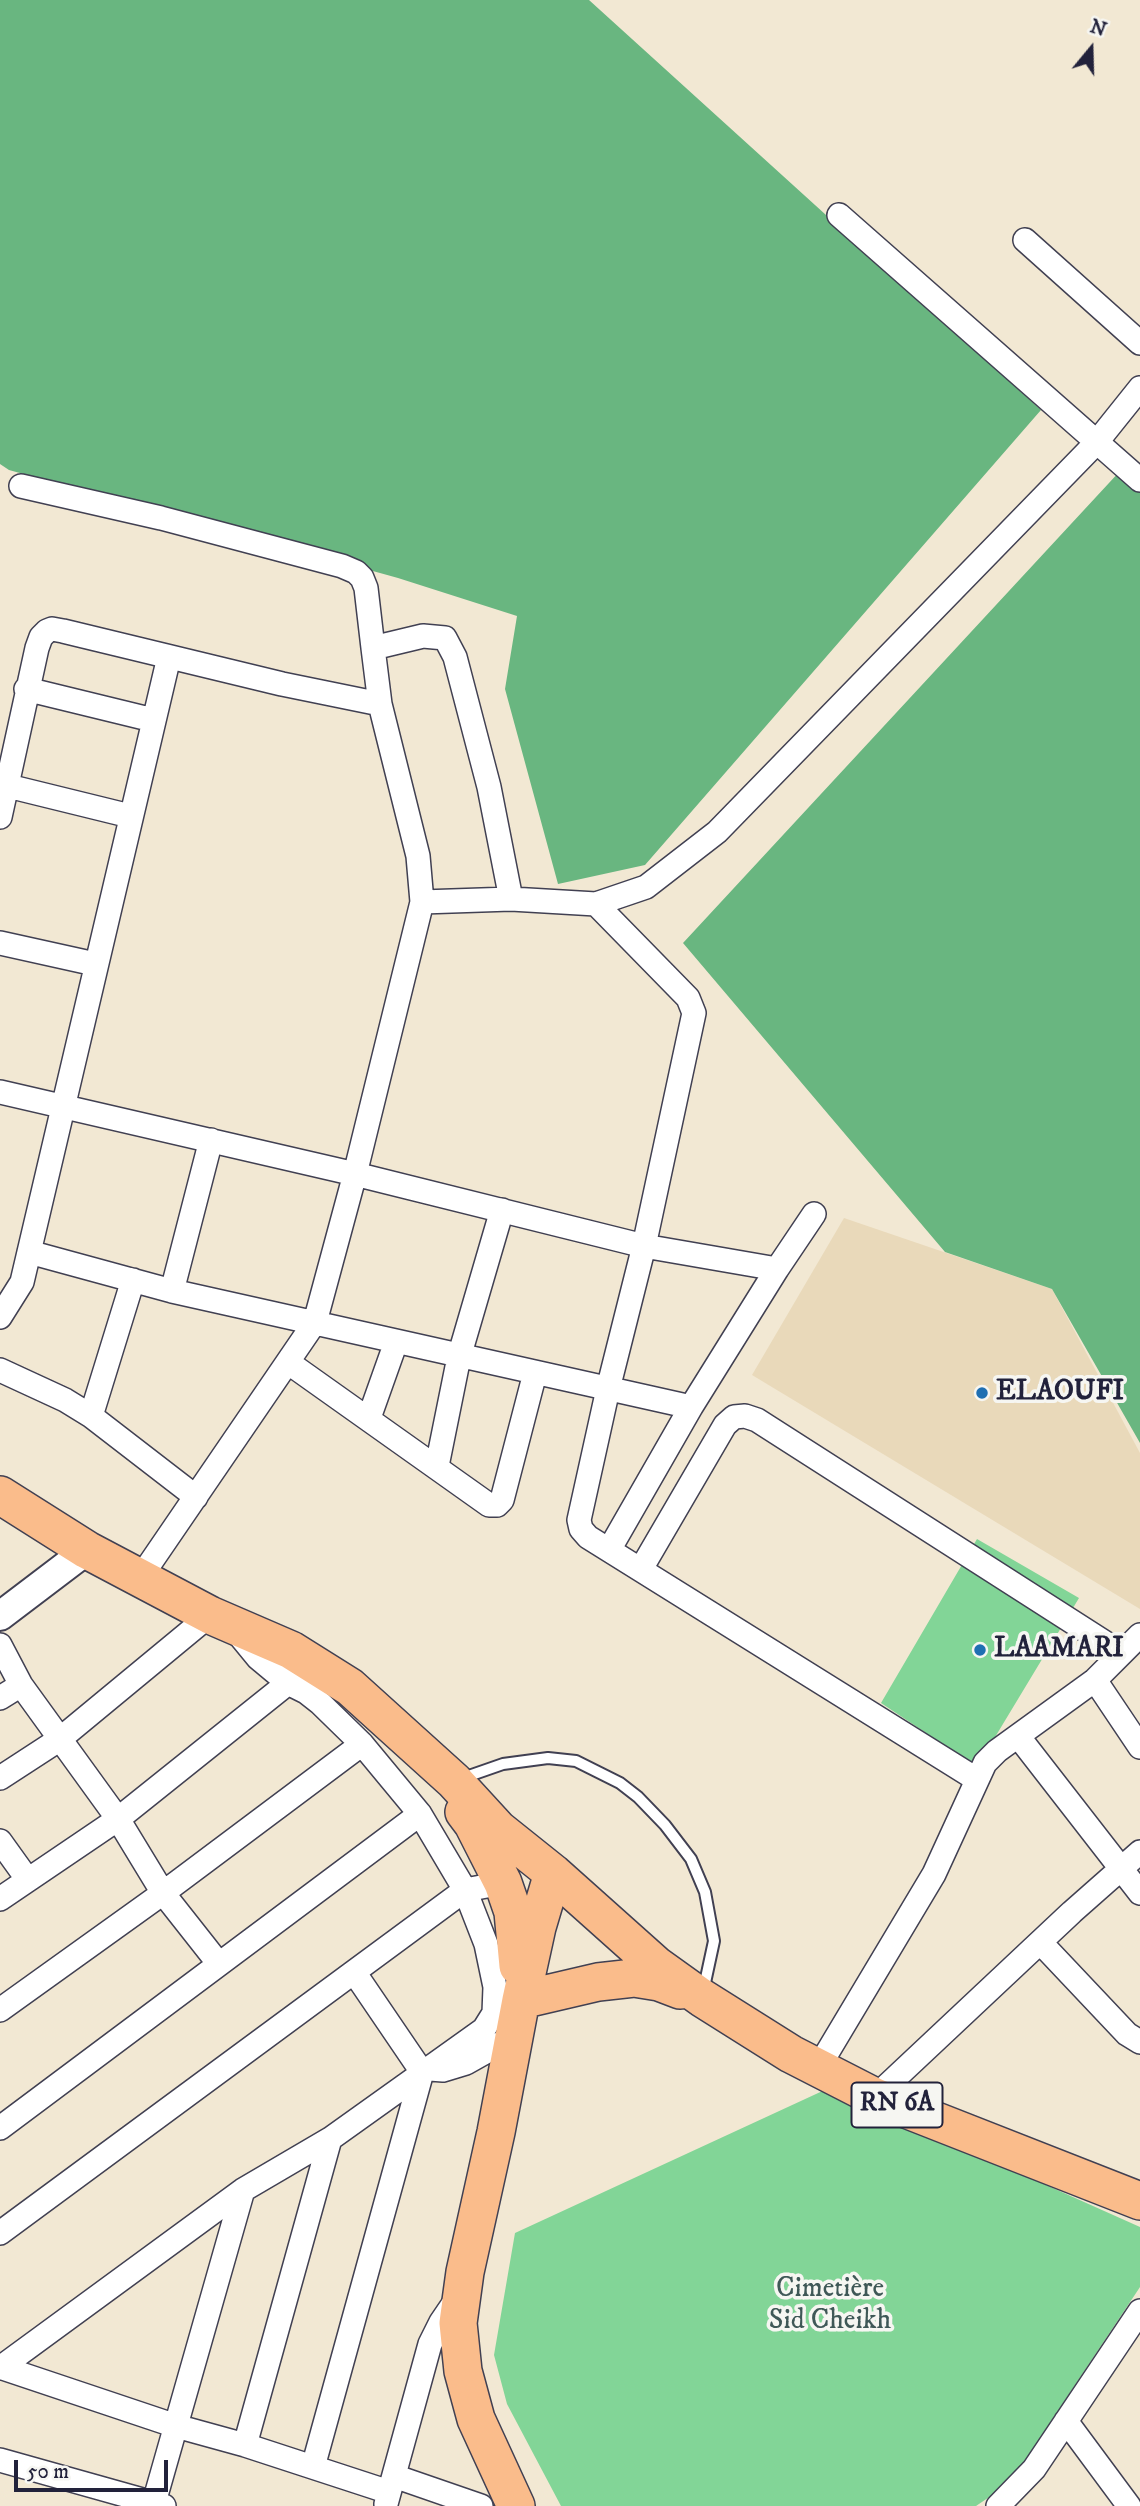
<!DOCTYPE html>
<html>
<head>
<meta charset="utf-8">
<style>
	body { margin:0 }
	#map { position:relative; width:1140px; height:2506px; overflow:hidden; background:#f2e8d3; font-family:"IM FELL DW Pica",serif }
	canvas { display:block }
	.north { position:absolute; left:1056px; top:14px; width:70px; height:70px; -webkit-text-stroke:5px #f6f6f2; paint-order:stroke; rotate:19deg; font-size:19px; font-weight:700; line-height:28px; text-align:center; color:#22223b }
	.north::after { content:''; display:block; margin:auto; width:24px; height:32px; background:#22223b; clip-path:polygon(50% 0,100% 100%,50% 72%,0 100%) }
	.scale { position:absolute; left:14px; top:2460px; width:154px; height:32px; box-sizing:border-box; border:4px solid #22223b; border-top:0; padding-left:9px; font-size:21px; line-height:24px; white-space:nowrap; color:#22223b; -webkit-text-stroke:5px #f6f6f2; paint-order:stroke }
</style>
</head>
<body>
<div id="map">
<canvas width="1140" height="2506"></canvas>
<div class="north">N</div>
<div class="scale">50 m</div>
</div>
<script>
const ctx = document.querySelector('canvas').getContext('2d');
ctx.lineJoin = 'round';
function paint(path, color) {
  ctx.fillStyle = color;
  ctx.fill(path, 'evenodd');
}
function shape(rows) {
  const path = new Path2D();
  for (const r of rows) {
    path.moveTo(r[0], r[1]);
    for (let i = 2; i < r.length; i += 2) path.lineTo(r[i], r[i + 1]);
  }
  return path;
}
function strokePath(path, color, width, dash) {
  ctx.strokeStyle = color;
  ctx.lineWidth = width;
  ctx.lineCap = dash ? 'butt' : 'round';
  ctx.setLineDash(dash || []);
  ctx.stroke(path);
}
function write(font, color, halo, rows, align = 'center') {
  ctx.font = font + ' "IM FELL DW Pica",serif';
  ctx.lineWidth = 7;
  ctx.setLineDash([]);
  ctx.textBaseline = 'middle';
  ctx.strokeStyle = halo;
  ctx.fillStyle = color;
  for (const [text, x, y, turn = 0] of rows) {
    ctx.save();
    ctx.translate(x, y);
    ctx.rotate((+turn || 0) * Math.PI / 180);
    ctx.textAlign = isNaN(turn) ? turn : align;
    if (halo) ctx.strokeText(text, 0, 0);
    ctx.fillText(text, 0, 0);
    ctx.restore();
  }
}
paint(shape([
	[844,1218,1052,1289,1140,1453,1140,1609,752,1375]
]), '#e9d9ba');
paint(shape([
	[977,1539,1079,1598,977,1767,881,1703],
	[829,2088,1140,2227,1140,2287,1010,2483,976,2506,561,2506,507,2404,494,2355,515,2233]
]), '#82d597');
paint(shape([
	[0,0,589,0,1041,410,645,865,558,884,505,689,517,616,398,578,9,470,0,464],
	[1121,470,1140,487,1140,1443,1052,1289,945,1252,683,943]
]), '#69b680');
const service = shape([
	[460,1779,503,1764,548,1758,576,1761,620,1783,638,1797,665,1825,691,1859,705,1892,714,1941,703,1992]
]);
const minor = shape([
	[839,215,1140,480],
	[1025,240,1140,343],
	[21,486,161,518,342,566,356,572,362,578,366,588,373,648],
	[26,689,153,720],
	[380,704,373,648,423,636,445,638,455,657,489,787,511,899],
	[8,786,130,816],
	[0,817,37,648,41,637,47,631,52,629,63,631,282,684,380,704,418,856,422,902],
	[596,904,688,998,694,1013,644,1246,608,1389,579,1520,581,1529,588,1537,976,1779],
	[0,943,95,964],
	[0,1092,355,1174,644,1246,777,1269,691,1407,172,1291,29,1252],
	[777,1269,814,1214],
	[172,1291,211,1140],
	[0,1317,22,1282,169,657],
	[289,1363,489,1505,497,1505,502,1500,535,1373],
	[0,1370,65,1400,91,1416,133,1280],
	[91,1416,196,1497],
	[369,1418,396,1342],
	[437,1466,459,1357,502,1210],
	[609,1550,691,1407],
	[641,1569,725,1425,734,1417,745,1416,757,1420,1121,1653],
	[140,1578,315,1322,355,1174,422,902,511,899,596,904,646,887,717,832,1096,443,1140,388],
	[0,1645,21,1685,0,1698],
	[1095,1680,1140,1747],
	[21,1685,118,1819,163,1893,219,1964],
	[1018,1736,1140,1893],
	[0,1778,60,1739,210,1615],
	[0,1841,28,1880],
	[0,1899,118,1819,288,1683],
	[1041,1943,1127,2034,1140,2042],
	[0,2010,163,1893,362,1744],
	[818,2068,934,1874,985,1763,997,1751,1095,1680,1140,1635],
	[430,2069,443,2070,466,2063,514,2036],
	[875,2097,1072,1912,1140,1852],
	[0,2128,420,1814],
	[0,2233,465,1890,503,1883],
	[0,2367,176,2426,245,2445,389,2492],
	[0,2368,243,2190,330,2139,484,2029,494,2013,495,1987,486,1944,465,1890,420,1814,362,1744,320,1703,306,1692,288,1683,258,1658,235,1630],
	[1066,2421,1129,2506],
	[245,2445,330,2139],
	[0,2460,164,2506],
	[313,2467,422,2072,354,1972],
	[394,2476,481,2506],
	[386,2504,430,2344,441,2322,456,2300],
	[153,2506,243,2190],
	[998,2506,1034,2469,1140,2311]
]);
const tertiary = shape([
	[0,1616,87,1550]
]);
const primary = shape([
	[0,1495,87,1550,210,1615,291,1650,350,1687,454,1781,498,1829,553,1873,656,1965,702,1998,791,2054,875,2097,1140,2201],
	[464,1812,473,1824,503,1883,513,1912,518,1966],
	[521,2000,598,1982,634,1978,659,1982,680,1990],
	[516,2506,476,2419,463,2371,458,2323,465,2272,496,2132,521,2000,537,1927,553,1873]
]);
strokePath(service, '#414052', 14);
strokePath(minor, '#414052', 26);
strokePath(tertiary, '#414052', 32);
strokePath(primary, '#414052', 40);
strokePath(service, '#fff', 10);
strokePath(minor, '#fff', 23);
strokePath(tertiary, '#fff', 28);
strokePath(primary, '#fabc8b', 37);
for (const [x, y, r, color] of [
	[982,1393,7,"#1f6fb2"],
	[980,1650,7,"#1f6fb2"]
]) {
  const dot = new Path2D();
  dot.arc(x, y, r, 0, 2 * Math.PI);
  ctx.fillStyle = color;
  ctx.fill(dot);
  strokePath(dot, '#f6f6f2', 2.5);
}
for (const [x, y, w] of [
	[897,2105,91]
]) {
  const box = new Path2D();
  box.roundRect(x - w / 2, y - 22.5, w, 45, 5);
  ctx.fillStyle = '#f6f6f2';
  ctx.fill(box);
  strokePath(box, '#22223b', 2);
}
write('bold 26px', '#22223b', null, [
	["RN 6A",897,2105]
]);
write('bold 28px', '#22223b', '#f6f6f2', [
	["ELAOUFI",996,1393],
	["LAAMARI",994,1650]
], 'left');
write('28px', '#3f5857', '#f6f6f2', [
	["Cimetière",830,2290],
	["Sid Cheikh",830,2322]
]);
</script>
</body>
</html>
